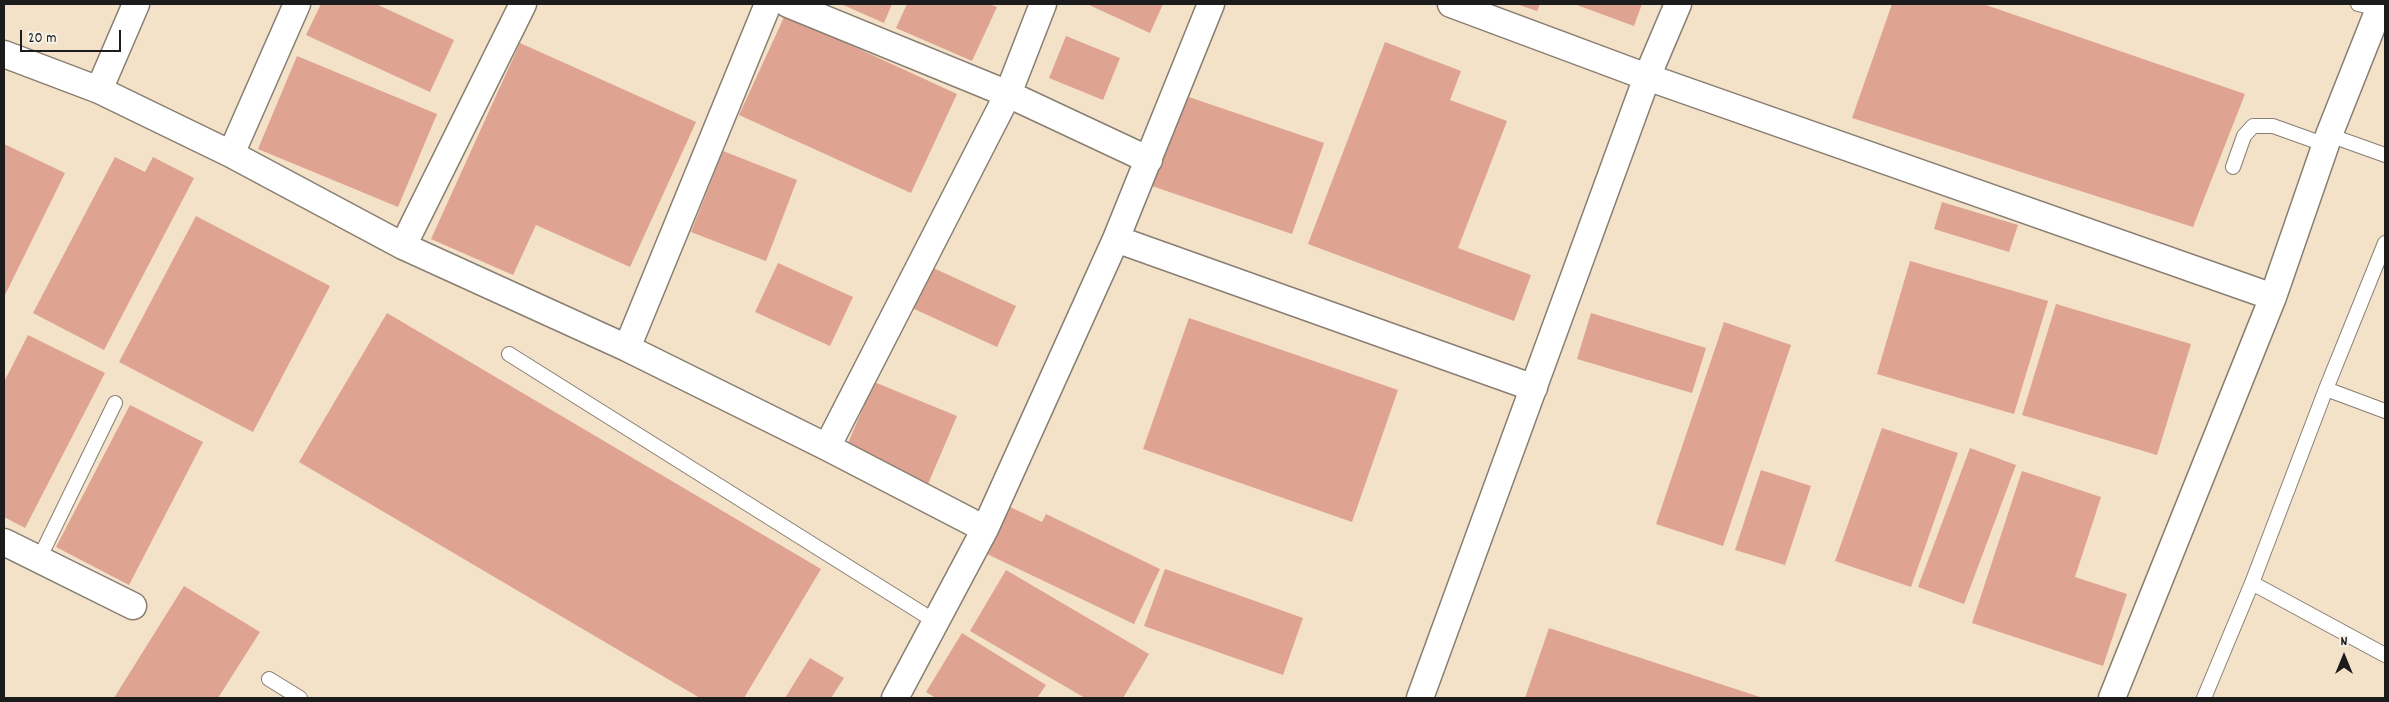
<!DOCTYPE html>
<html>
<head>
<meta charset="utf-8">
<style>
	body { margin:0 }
	#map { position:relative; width:2389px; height:702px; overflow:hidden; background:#f3e1c8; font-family:Dekko,sans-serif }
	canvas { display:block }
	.frame { position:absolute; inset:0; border:5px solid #1c1c1c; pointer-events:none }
	.north { position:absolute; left:2319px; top:632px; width:50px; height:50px; -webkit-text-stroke:4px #f7f3e8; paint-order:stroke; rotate:0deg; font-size:14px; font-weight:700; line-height:20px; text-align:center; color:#1c1c1c }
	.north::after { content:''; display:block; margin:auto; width:18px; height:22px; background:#1c1c1c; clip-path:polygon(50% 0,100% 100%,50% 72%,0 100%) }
	.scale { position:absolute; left:20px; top:30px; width:101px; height:22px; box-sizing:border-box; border:2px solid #1c1c1c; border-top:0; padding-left:6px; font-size:15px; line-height:18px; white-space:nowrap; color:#1c1c1c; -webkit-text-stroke:4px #f7f3e8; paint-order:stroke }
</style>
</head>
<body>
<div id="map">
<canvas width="2389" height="702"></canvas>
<div class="frame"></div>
<div class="north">N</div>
<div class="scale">20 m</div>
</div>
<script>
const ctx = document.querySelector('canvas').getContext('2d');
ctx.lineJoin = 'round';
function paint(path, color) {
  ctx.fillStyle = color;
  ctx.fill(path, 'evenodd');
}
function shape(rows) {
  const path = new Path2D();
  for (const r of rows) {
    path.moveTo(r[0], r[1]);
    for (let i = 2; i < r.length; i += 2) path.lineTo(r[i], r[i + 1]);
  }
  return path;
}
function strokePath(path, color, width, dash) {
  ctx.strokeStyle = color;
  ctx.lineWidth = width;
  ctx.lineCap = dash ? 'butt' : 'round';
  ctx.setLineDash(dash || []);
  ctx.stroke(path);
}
paint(shape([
	[321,4,376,4,454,40,430,92,306,35],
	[841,4,892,4,884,23],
	[907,4,989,4,997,7,972,61,896,28],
	[1087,4,1163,4,1150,33],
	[1516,4,1540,4,1537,11],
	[1574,4,1642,4,1634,26],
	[1892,4,1983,4,2245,94,2193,227,1852,118],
	[785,15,957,94,911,193,739,115],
	[1066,36,1120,58,1103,100,1049,78],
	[1385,42,1461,71,1450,100,1507,121,1458,248,1531,275,1514,321,1308,244],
	[520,43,696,122,630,267,536,225,513,275,431,239],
	[297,56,437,114,398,207,258,149],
	[1183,95,1324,143,1292,234,1152,186],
	[4,144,65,173,4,297],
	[723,151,797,180,766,261,691,232],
	[115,157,145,172,153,157,194,178,104,350,33,313],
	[1942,202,2018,225,2009,252,1934,229],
	[196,216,330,286,253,432,119,362],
	[1910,261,2048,301,2014,414,1877,374],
	[778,263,853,297,830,346,755,312],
	[929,266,1016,306,997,347,910,307],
	[2056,304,2191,344,2157,455,2022,415],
	[387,313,821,569,744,698,700,698,299,462],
	[1591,313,1706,348,1692,393,1577,359],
	[1189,318,1398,390,1352,522,1143,449],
	[1724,322,1791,345,1723,546,1656,524],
	[28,335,105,373,25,528,4,517,4,382],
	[874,382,957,416,928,484,845,450],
	[130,405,203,442,129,585,56,547],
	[1882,428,1958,453,1911,587,1835,561],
	[1970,448,2016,465,1964,604,1918,587],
	[1761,470,1811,486,1785,565,1735,550],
	[2022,471,2101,497,2075,577,2127,594,2103,666,1972,623],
	[1010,507,1042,522,1046,514,1160,569,1134,624,987,554],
	[1165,569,1303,618,1283,675,1144,626],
	[1006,570,1149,654,1123,698,1085,698,970,631],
	[184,586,260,632,218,698,114,698],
	[1549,628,1763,698,1525,698],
	[962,633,1046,685,1037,698,936,698,926,692],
	[810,658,844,678,831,698,785,698]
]), '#dfa391');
const service = shape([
	[2358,4,2379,9],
	[2329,135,2385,155],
	[2233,167,2244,136,2253,126,2273,126,2326,145],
	[509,354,936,622],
	[2326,389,2385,411],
	[39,559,115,403],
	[2252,583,2385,655],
	[269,679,300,698],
	[2204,698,2252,583,2326,389,2385,243]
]);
const minor = shape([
	[788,4,1008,94,1149,160],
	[1451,4,1647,77,2273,297],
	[4,54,99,90,231,154,403,246,627,348,827,447,985,529],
	[99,90,136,4],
	[231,154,297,4],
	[1116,239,1534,388],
	[403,246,523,4],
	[627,348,768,4],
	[827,447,1008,94,1043,4],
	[4,542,133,606],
	[895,698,985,529,1116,239,1211,4],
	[1420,698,1647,77,1678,4],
	[2112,698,2273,297,2329,135,2381,4]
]);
strokePath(service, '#887e72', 16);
strokePath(minor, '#887e72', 29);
strokePath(service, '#fff', 14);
strokePath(minor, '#fff', 26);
</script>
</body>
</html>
